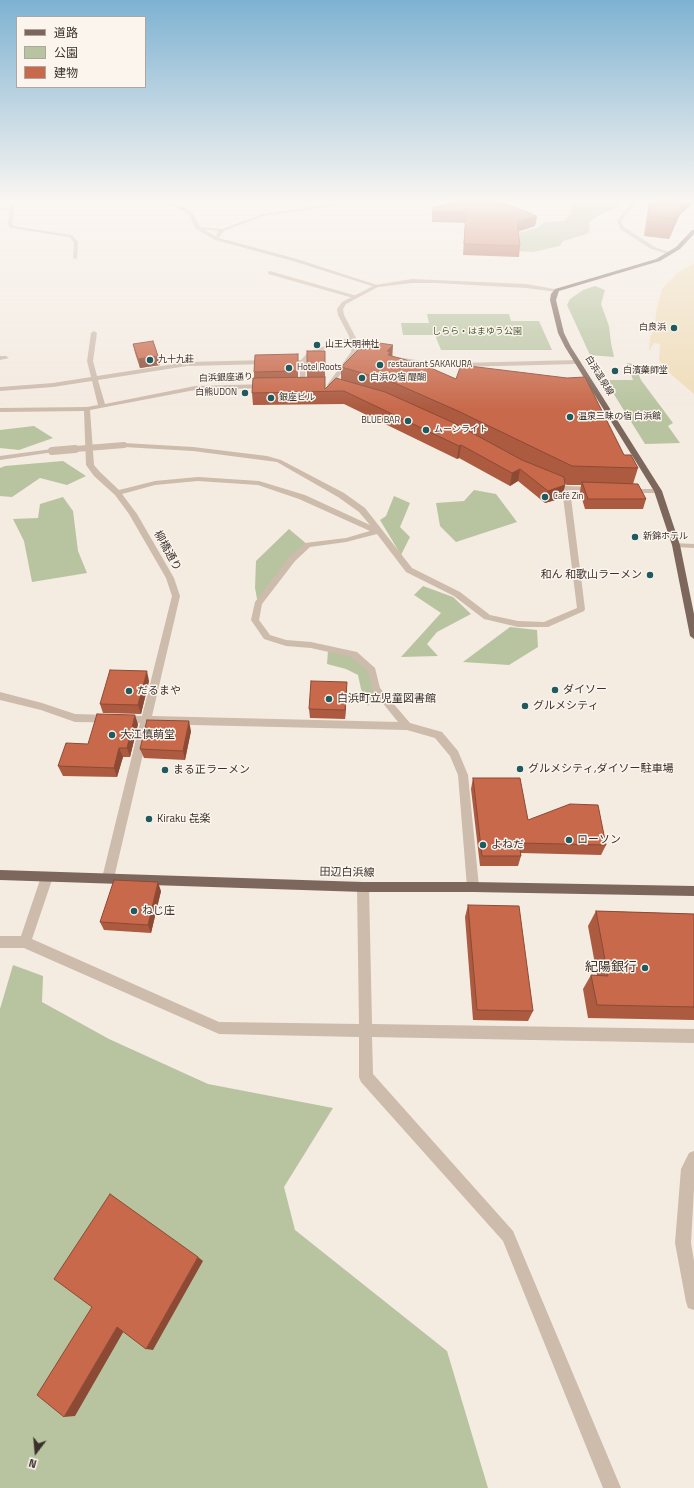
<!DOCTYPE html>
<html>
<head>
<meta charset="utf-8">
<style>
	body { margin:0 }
	#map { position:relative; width:694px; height:1488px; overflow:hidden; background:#f4ebe1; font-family:"Titillium Web","Noto Sans JP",sans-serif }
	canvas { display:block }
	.legend { position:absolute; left:16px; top:16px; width:130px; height:72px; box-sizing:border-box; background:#fbf5ee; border:1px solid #aea6a0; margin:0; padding:5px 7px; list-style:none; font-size:12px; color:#3b302b }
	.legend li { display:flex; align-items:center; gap:8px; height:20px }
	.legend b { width:20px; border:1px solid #aea6a0 }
	.north { position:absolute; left:16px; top:1432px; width:40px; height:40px; -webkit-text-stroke:3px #fbf5ee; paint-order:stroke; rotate:196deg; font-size:11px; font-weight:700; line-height:16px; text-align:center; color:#3b302b }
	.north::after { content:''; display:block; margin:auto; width:14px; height:18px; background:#3b302b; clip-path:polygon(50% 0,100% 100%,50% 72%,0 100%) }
</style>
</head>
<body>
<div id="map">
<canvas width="694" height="1488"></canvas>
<ul class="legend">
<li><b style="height:5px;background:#7d675c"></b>道路</li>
<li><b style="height:11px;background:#b8c4a0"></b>公園</li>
<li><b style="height:11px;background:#c8694b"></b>建物</li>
</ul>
<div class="north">N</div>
</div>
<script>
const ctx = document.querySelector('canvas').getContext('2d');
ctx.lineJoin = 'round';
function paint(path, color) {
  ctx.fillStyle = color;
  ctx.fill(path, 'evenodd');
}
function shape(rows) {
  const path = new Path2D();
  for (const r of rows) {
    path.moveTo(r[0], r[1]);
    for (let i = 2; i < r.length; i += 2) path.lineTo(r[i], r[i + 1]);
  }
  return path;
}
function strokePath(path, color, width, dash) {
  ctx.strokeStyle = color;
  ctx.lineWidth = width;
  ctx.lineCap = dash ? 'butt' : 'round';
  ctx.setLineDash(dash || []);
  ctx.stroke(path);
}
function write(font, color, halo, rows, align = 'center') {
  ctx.font = font + ' "Titillium Web","Noto Sans JP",sans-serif';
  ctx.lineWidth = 3;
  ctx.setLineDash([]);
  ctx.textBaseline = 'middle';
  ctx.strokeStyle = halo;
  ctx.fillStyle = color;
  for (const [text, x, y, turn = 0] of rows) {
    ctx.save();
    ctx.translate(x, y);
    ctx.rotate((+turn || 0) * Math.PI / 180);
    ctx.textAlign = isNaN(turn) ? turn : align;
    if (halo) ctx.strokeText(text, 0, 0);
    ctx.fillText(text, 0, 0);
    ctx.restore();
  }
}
paint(shape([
	[572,201,623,201,615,208,598,216,589,222,590,229,587,234,563,241,560,246,533,252,493,250,515,234,539,227,544,222,564,221,571,213],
	[595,286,605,290,601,304,609,326,611,343,614,357,590,355,567,305,570,299,583,290],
	[427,314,509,314,511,321,539,321,552,350,441,350,435,335,403,335,401,323,429,323],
	[627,363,634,364,641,380,673,423,668,426,680,443,645,444,605,380,633,380],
	[34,426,53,438,19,450,0,448,0,430],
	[63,461,86,476,67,485,40,478,12,497,0,496,0,468,5,466],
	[474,490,496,494,517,522,456,542,440,526,436,503,464,501],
	[394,496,410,503,400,527,410,537,401,555,380,520,386,516],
	[63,497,73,511,78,551,87,573,32,582,24,541,13,519,38,518,40,504],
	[289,529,308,545,258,604,255,588,256,561],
	[423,586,453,597,471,614,437,632,427,644,438,656,401,657,441,613,414,595],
	[510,627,537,630,538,647,509,665,463,662],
	[328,651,354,654,372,670,376,689,368,706,361,689,358,675,346,669,327,664],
	[13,965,43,976,42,1002,109,1039,208,1084,333,1108,284,1187,295,1230,447,1351,488,1488,0,1488,0,1009]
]), '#b8c4a0');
paint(shape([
	[694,263,694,394,666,370,659,360,660,344,654,343,649,351,650,338,655,326,656,312,662,289,677,273]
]), '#efdcb8');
paint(shape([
	[11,201,15,201,12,224,14,226,72,235,78,242,77,259,73,258,74,242,69,237,10,228,8,224,11,201],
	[159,201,165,201,182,206,192,212,200,227,219,238,297,259,380,286,375,287,293,261,215,240,196,229,188,214,178,208,159,201],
	[270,271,357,296,358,297,353,298,268,274,268,272,270,271],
	[94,331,97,333,93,361,97,376,187,362,268,360,271,362,268,364,187,366,98,380,105,404,195,386,266,384,269,386,266,388,195,390,90,410,94,465,100,472,119,490,155,481,198,477,259,481,305,495,370,525,359,512,338,497,277,462,193,451,124,447,121,445,124,443,193,447,267,456,281,460,344,493,365,508,412,568,460,592,490,615,518,621,544,622,577,608,562,489,549,482,553,480,567,486,594,487,598,489,594,491,570,490,585,609,584,611,548,627,518,627,484,619,454,596,406,572,377,534,346,542,310,547,295,561,262,604,259,620,270,635,286,640,311,642,357,652,375,668,380,688,410,723,442,732,458,751,468,775,479,887,477,891,473,892,469,891,467,887,458,775,450,756,435,738,407,730,150,724,114,878,112,882,108,883,104,882,102,878,140,723,75,722,41,710,0,700,0,692,42,703,75,714,142,716,172,596,166,578,129,514,115,495,94,476,86,465,84,411,0,412,0,408,87,407,98,405,92,381,53,387,0,391,0,387,53,383,91,377,87,361,91,333,94,331],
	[198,481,258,485,299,499,370,531,346,538,305,543,289,557,255,602,251,620,264,639,286,646,311,648,351,657,368,671,373,691,398,722,152,716,180,596,174,578,137,514,122,494,155,485,198,481],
	[351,337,356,338,312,354,306,362,305,386,300,385,300,364,286,364,283,362,286,360,301,360,308,352,351,337],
	[0,356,6,356,9,358,0,360,0,356],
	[397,357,429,362,458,363,578,360,581,362,578,364,458,367,429,366,395,360,395,358,397,357],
	[52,449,54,450,54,452,0,460,0,456,52,449],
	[627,489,658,489,662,491,658,493,627,493,627,489],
	[673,543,694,544,694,548,676,547,672,545,673,543],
	[47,872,51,873,53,877,32,939,219,1022,359,1024,357,887,359,883,363,882,367,883,369,887,372,1024,694,1029,694,1043,372,1037,373,1074,513,1231,621,1488,603,1488,503,1241,361,1082,359,1077,359,1037,219,1034,24,948,0,948,0,936,21,936,41,877,43,873,47,872],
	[694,1151,694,1189,691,1243,694,1261,694,1310,688,1308,686,1302,675,1243,681,1169,689,1153,694,1151]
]), '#cdbbac');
paint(shape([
	[355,201,366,201,264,216,224,231,217,240,215,239,218,231,196,228,198,227,222,229,263,214,355,201],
	[633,201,637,201,621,221,624,227,655,247,671,253,671,255,651,249,620,229,617,221,633,201],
	[0,208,11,208,13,209,0,210,0,208],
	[412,279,526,284,560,290,557,292,526,288,435,283,412,283,378,287,346,304,343,309,344,315,356,338,358,345,357,352,332,386,328,386,327,385,351,352,352,345,350,338,338,315,337,309,342,302,375,285,412,279]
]), '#cdbbac');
paint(shape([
	[692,230,694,230,694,234,680,249,660,261,559,291,556,300,564,333,571,347,662,491,680,545,694,614,694,639,690,636,672,545,654,491,565,347,558,333,550,300,551,294,555,289,656,259,676,247,692,230],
	[0,870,363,882,473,882,694,886,694,896,473,892,363,892,0,880,0,870]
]), '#7d675c');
strokePath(shape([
	[63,450,124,445]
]), '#cdbbac', 6);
strokePath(shape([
	[52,451,75,449]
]), '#cdbbac', 8);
paint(shape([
	[649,201,694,201,679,216,669,239,644,236],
	[432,208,537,216,535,226,518,232,520,246,519,257,463,255,465,223,432,222],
	[133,344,160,365,140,368,135,353],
	[325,351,325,389,341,380,341,367,393,356,624,455,638,468,633,484,646,499,643,509,585,509,580,492,581,485,567,485,564,483,565,485,562,498,545,503,518,481,510,486,459,458,457,459,344,404,253,405,252,393,254,378,254,372,298,366,298,377,307,377,307,369],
	[149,681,141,714,103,713,100,704],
	[347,691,345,719,310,718,309,709],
	[138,724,130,757,123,757,117,777,63,776,58,766,88,744],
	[191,731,185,760,144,758,140,749],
	[473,778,528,820,606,845,601,855,521,853,521,856,518,866,480,866,471,789],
	[161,891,151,933,104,930,100,922],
	[468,905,533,1011,528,1021,473,1020,465,917],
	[596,911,694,914,694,1020,588,1018,583,989,591,975,597,975,588,926]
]), '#ac5a40');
paint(shape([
	[683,201,694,201,694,202,679,216,669,239,675,219],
	[537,216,535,226,515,232,517,222],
	[393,345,392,362,390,370,387,351],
	[158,356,160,365,140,368,138,359],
	[461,445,459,458,457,459,459,446],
	[520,469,518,481,510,486,512,473],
	[565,485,562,498,545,503,548,491],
	[147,671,149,681,141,714,138,705],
	[347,682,347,691,345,719,345,710],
	[135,715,138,724,130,757,127,748],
	[189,721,191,731,185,760,183,751],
	[119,748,123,757,117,777,114,768],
	[158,882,161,891,151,933,148,925],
	[198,1257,203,1261,153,1350,146,1349],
	[117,1327,125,1329,75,1416,64,1417]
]), '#8c4a34');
const building = shape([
	[457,201,499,201,537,216,517,222,520,246,464,244,466,212,433,211,432,208,457,201],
	[651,201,683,201,675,219,649,216,651,201],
	[153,341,158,356,138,359,133,344,153,341],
	[372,342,393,345,387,351,390,352,388,355,424,365,456,379,461,365,567,378,585,377,624,455,631,455,638,468,572,466,458,411,390,381,341,367,359,349,365,350,372,342],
	[307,351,325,351,325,368,307,369,307,351],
	[298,354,298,371,254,372,255,355,298,354],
	[325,377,325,389,336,378,385,392,452,422,522,460,564,477,565,485,548,491,520,469,512,473,461,445,459,446,344,391,252,393,253,378,325,377],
	[582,482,638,484,646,499,588,499,582,482],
	[110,670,147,671,138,705,100,704,110,670],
	[311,681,347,682,345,710,309,709,311,681],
	[97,714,135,715,127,748,119,748,114,768,58,766,66,743,88,744,97,714],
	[147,720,189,721,183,751,140,749,147,720],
	[473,778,520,778,528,820,570,804,598,805,606,845,519,843,521,856,482,856,473,778],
	[114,880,158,882,148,925,100,922,114,880],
	[468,905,519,906,533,1011,477,1010,468,905],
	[596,911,694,914,694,1007,597,1005,591,975,608,976,596,911],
	[110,1194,198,1257,146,1349,117,1327,64,1417,37,1395,92,1307,54,1279,110,1194]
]);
paint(building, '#c8694b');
strokePath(building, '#8c4a34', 1);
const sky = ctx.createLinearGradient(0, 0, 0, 409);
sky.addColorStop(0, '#7eb2d2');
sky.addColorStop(0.49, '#faf6f2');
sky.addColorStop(1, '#faf6f200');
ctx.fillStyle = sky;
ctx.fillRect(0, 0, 694, 409);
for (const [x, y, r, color] of [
	[674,328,4,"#1f5a5e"],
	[317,345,4,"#1f5a5e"],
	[150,360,4,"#1f5a5e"],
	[380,365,4,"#1f5a5e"],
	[289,368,4,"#1f5a5e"],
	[615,371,4,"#1f5a5e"],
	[362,378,4,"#1f5a5e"],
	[245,393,4,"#1f5a5e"],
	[271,398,4,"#1f5a5e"],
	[570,417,4,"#1f5a5e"],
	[408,421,4,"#1f5a5e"],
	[426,430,4,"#1f5a5e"],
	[545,497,4,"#1f5a5e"],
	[635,537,4,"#1f5a5e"],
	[650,575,4,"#1f5a5e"],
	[555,690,4,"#1f5a5e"],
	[129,691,4,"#1f5a5e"],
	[329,699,4,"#1f5a5e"],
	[525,706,4,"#1f5a5e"],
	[112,735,4,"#1f5a5e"],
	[520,769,4,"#1f5a5e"],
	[165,770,4,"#1f5a5e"],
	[149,819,4,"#1f5a5e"],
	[569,840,4,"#1f5a5e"],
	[483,845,4,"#1f5a5e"],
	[134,911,4,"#1f5a5e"],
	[645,968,4,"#1f5a5e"]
]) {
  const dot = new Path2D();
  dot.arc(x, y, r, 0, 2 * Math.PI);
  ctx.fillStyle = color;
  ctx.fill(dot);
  strokePath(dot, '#fbf5ee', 1.5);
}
write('9px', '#3b302b', '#fbf5ee', [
	["白良浜",666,328,"right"],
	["山王大明神社",325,345],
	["九十九莊",158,360],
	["restaurant SAKAKURA",388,365],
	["Hotel Roots",297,368],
	["白濱藥師堂",623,371],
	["白浜の宿 醍醐",370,378],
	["白熊UDON",237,393,"right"],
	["銀座ビル",279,398],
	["温泉三昧の宿 白浜館",578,417],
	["BLUE BAR",400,421,"right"],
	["ムーンライト",434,430],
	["Café Zin",553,497],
	["新錦ホテル",643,537]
], 'left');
write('9px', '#4a5a2e', '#fbf5ee', [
	["しらら・はまゆう公園",477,332]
]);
write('9px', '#3b302b', '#fbf5ee', [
	["白浜温泉線",599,376,58],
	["白浜銀座通り",226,378,-2]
]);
write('11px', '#3b302b', '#fbf5ee', [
	["柳橋通り",167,551,61],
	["田辺白浜線",347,873,1]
]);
write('11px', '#3b302b', '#fbf5ee', [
	["和ん 和歌山ラーメン",642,575,"right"],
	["ダイソー",563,690],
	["だるまや",137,691],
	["白浜町立児童図書館",337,699],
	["グルメシティ",533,706],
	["大江慎萌堂",120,735],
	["グルメシティ,ダイソー駐車場",528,769],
	["まる正ラーメン",173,770],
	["Kiraku 㐂楽",157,819],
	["ローソン",577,840],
	["よねだ",491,845],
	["ねじ庄",142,911]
], 'left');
write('13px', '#3b302b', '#fbf5ee', [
	["紀陽銀行",637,968]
], 'right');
</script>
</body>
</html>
